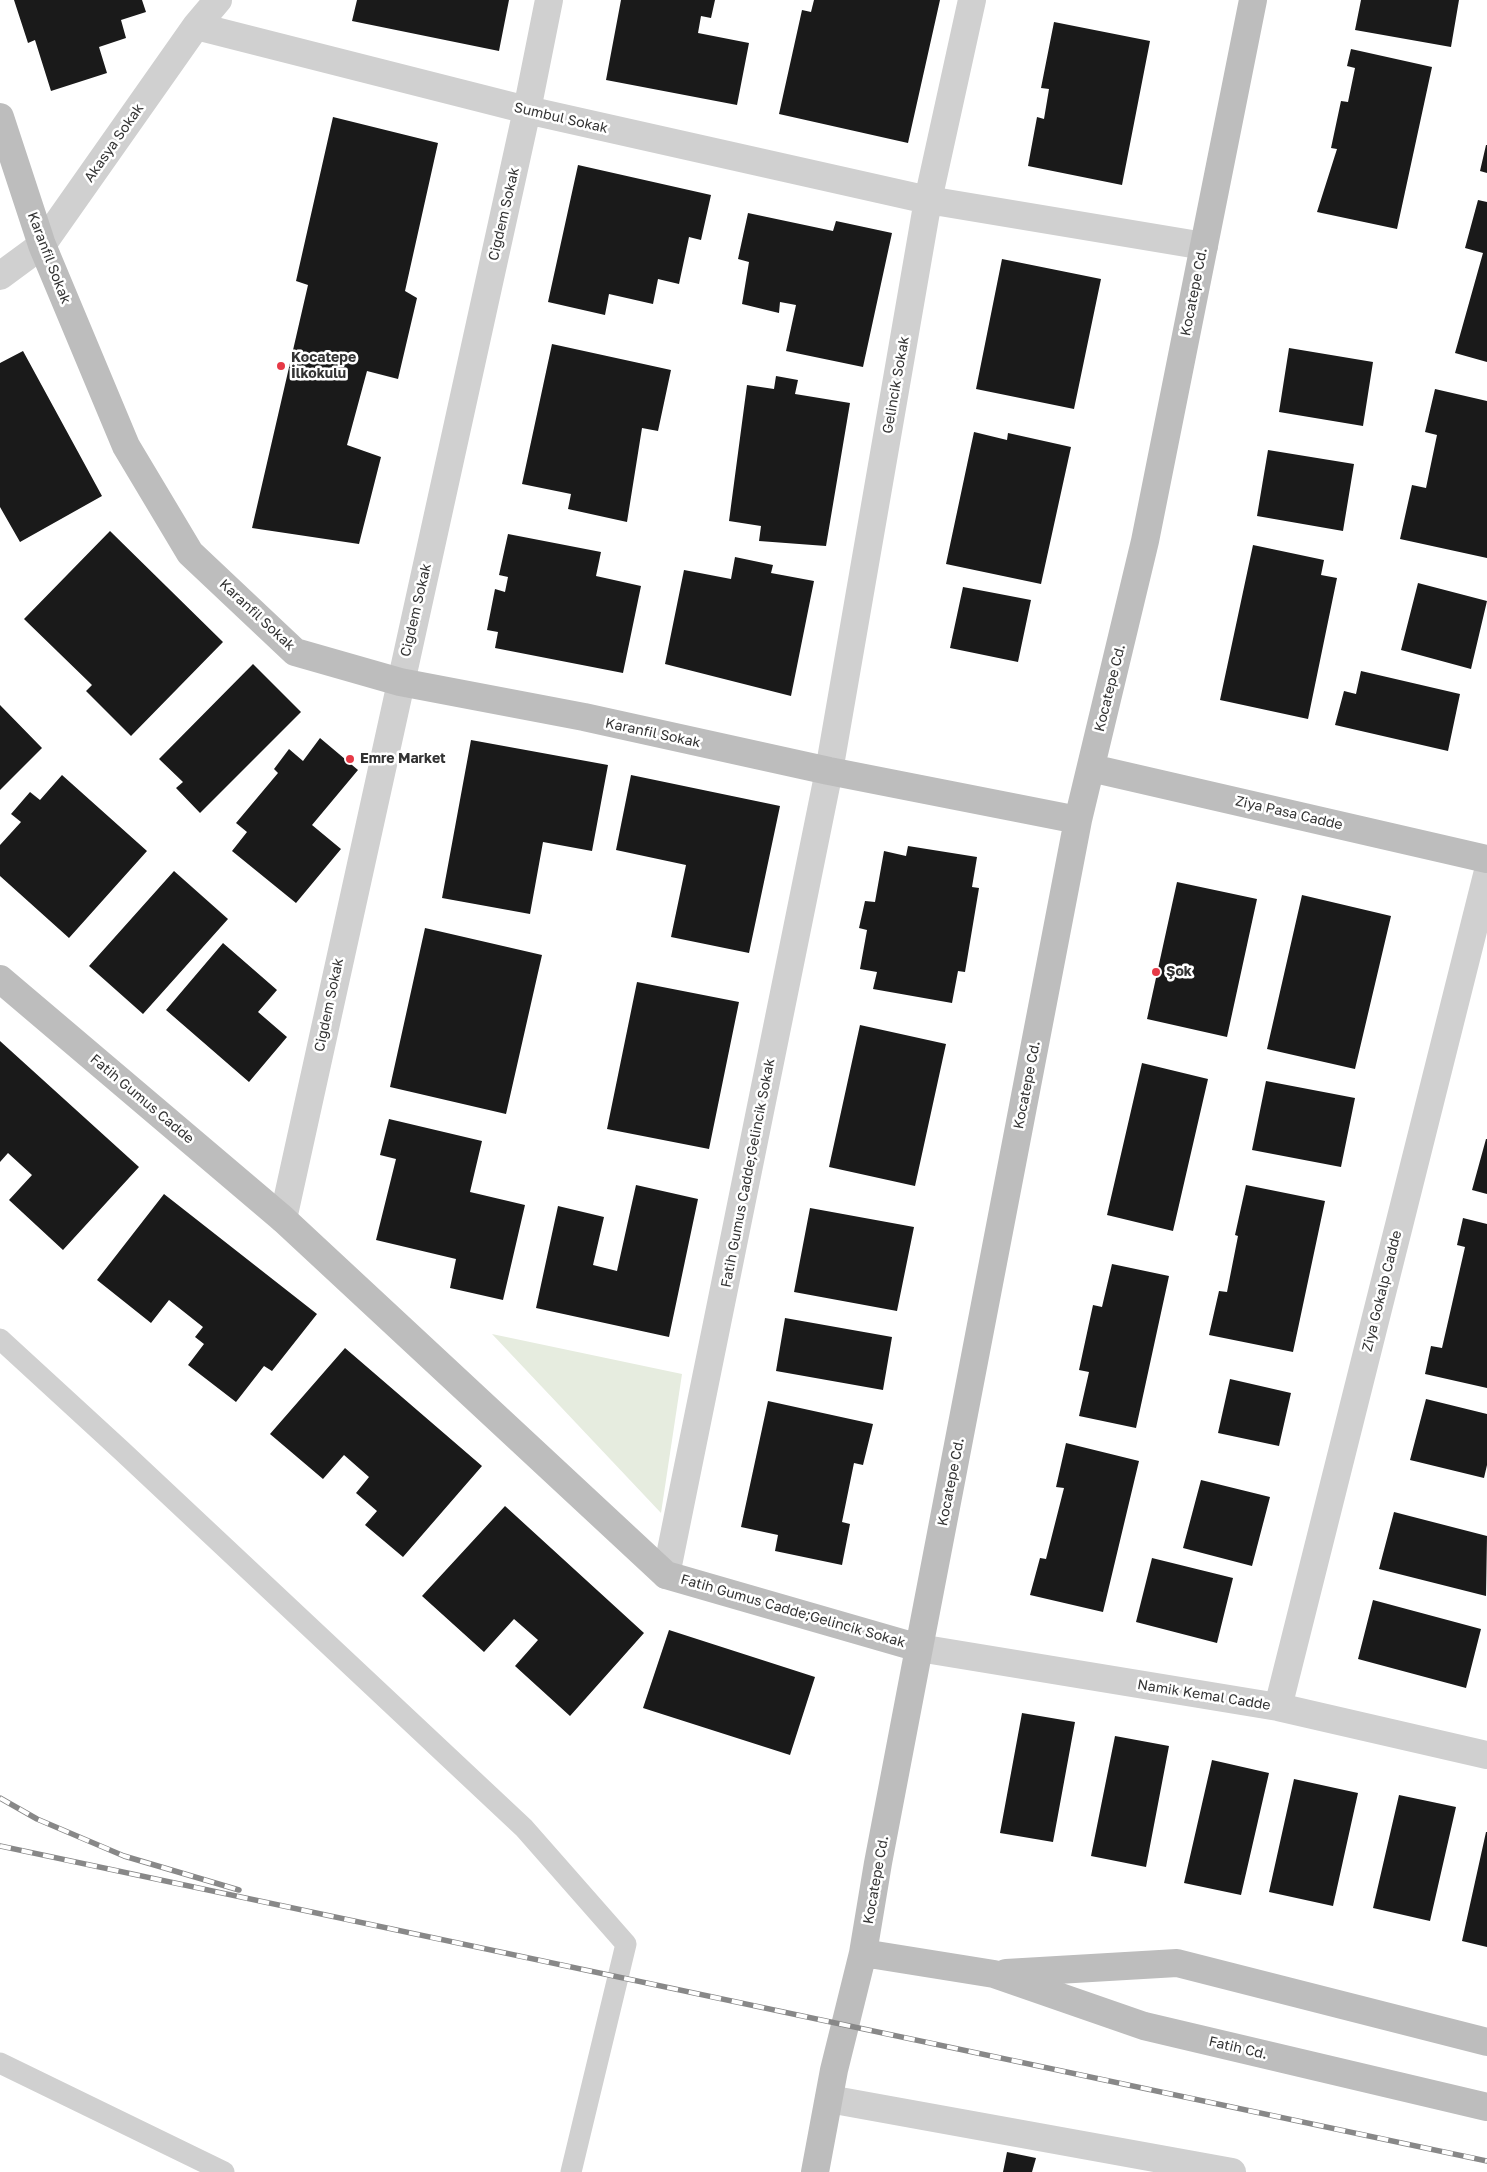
<!DOCTYPE html>
<html>
<head>
<meta charset="utf-8">
<style>
	body { margin:0 }
	canvas { display:block; background:#fff }
</style>
</head>
<body>
<canvas width="1487" height="2172"></canvas>
<script>
const ctx = document.querySelector('canvas').getContext('2d');
ctx.lineJoin = 'round';
function paint(path, color) {
  ctx.fillStyle = color;
  ctx.fill(path, 'evenodd');
}
function shape(rows) {
  const path = new Path2D();
  for (const r of rows) {
    path.moveTo(r[0], r[1]);
    for (let i = 2; i < r.length; i += 2) path.lineTo(r[i], r[i + 1]);
  }
  return path;
}
function strokePath(path, color, width, dash) {
  ctx.strokeStyle = color;
  ctx.lineWidth = width;
  ctx.lineCap = dash ? 'butt' : 'round';
  ctx.setLineDash(dash || []);
  ctx.stroke(path);
}
function write(font, color, halo, rows, align = 'center') {
  ctx.font = font + ' "Golos Text",sans-serif';
  ctx.lineWidth = 5;
  ctx.setLineDash([]);
  ctx.textBaseline = 'middle';
  ctx.strokeStyle = halo;
  ctx.fillStyle = color;
  for (const [text, x, y, turn = 0] of rows) {
    ctx.save();
    ctx.translate(x, y);
    ctx.rotate((+turn || 0) * Math.PI / 180);
    ctx.textAlign = isNaN(turn) ? turn : align;
    if (halo) ctx.strokeText(text, 0, 0);
    ctx.fillText(text, 0, 0);
    ctx.restore();
  }
}
paint(shape([
	[492,1334,682,1374,661,1513]
]), '#e6ecdf');
paint(shape([
	[14,0,142,0,146,12,121,20,126,38,99,47,107,73,51,91,35,40,28,43],
	[357,0,509,0,499,51,352,21],
	[621,0,715,0,711,18,701,16,698,33,749,43,737,105,606,80],
	[814,0,940,0,908,143,779,114,802,10,811,12],
	[1361,0,1459,0,1451,47,1355,30],
	[1054,22,1150,41,1122,185,1028,166,1037,117,1044,119,1049,89,1041,88],
	[1351,49,1432,67,1397,229,1317,212,1337,149,1331,148,1341,101,1348,102,1355,68,1347,66],
	[333,117,438,143,405,291,417,298,398,379,367,371,347,445,381,457,359,544,252,528,308,285,296,281],
	[1486,145,1487,145,1487,173,1480,171],
	[578,165,711,195,701,240,689,237,679,284,658,279,653,304,609,294,605,315,548,302],
	[1478,200,1487,202,1487,362,1455,353,1483,253,1465,248],
	[748,213,833,231,836,221,892,233,863,367,786,351,796,305,780,302,779,313,742,304,749,262,738,259],
	[1002,259,1101,279,1074,409,976,389],
	[552,344,671,370,658,431,642,428,627,522,568,509,571,494,522,484],
	[1289,348,1373,362,1363,426,1279,412],
	[23,351,102,496,20,542,0,507,0,363],
	[776,376,798,380,795,394,850,403,826,546,759,541,761,526,729,521,747,385,774,389],
	[1435,389,1487,401,1487,558,1400,539,1412,485,1426,488,1437,435,1425,432],
	[974,432,1007,440,1008,433,1071,447,1041,584,946,564],
	[1268,450,1354,464,1343,531,1257,516],
	[110,531,223,642,131,736,86,691,92,685,24,619],
	[508,534,601,552,596,576,641,586,623,673,495,648,498,632,487,630,495,589,505,592,508,577,499,575],
	[1253,545,1324,560,1321,575,1337,578,1308,719,1220,700],
	[735,557,773,565,771,573,814,581,791,696,665,664,684,570,731,579],
	[1418,583,1487,601,1471,669,1401,650],
	[963,587,1031,600,1018,662,950,648],
	[253,664,301,712,200,813,176,788,183,782,159,759],
	[1361,671,1460,694,1448,751,1335,725,1344,691,1356,694],
	[0,705,42,748,0,790],
	[320,738,358,770,312,825,341,849,296,903,232,851,247,832,236,823,278,773,274,769,289,749,303,761],
	[471,740,608,765,592,851,543,842,530,914,442,898],
	[62,775,147,851,69,938,0,876,0,845,21,822,11,814,30,792,40,800],
	[631,775,780,806,749,953,671,937,686,865,616,850],
	[908,846,977,857,972,887,979,888,965,972,958,971,952,1003,873,989,877,972,860,969,867,930,859,928,865,901,875,902,884,851,906,856],
	[174,871,228,919,143,1014,89,966],
	[1177,882,1257,899,1227,1037,1147,1019],
	[1302,895,1391,916,1355,1069,1267,1049],
	[425,928,542,955,506,1114,390,1087],
	[223,943,277,990,258,1012,287,1037,249,1082,166,1010],
	[637,982,739,1002,709,1149,607,1129],
	[860,1025,946,1044,915,1186,829,1167],
	[0,1041,139,1167,63,1250,9,1200,32,1175,8,1153,0,1162],
	[1142,1063,1208,1079,1173,1231,1107,1215],
	[1266,1081,1355,1098,1341,1167,1252,1150],
	[389,1119,482,1141,470,1192,525,1205,503,1300,450,1288,456,1259,376,1240,396,1159,380,1155],
	[1486,1139,1487,1139,1487,1194,1472,1190],
	[636,1185,698,1199,669,1337,536,1308,558,1206,604,1217,593,1265,617,1271],
	[1246,1185,1325,1201,1293,1352,1209,1335,1219,1291,1227,1292,1238,1236,1235,1235],
	[164,1194,317,1314,272,1371,264,1366,236,1402,188,1365,204,1344,195,1337,203,1327,169,1300,151,1323,97,1280],
	[810,1208,914,1227,897,1311,794,1292],
	[1463,1218,1487,1224,1487,1388,1425,1374,1431,1346,1442,1348,1465,1247,1457,1245],
	[1112,1264,1169,1276,1136,1428,1079,1416,1089,1372,1079,1370,1093,1305,1102,1307],
	[785,1318,892,1337,883,1390,776,1371],
	[345,1348,482,1466,403,1557,365,1525,377,1511,356,1493,369,1477,344,1455,323,1479,270,1434],
	[1230,1379,1291,1393,1279,1446,1218,1433],
	[1426,1399,1487,1414,1487,1465,1484,1478,1410,1460],
	[768,1401,873,1424,863,1465,854,1463,842,1522,850,1524,842,1565,775,1551,778,1535,741,1527],
	[1066,1443,1139,1461,1103,1612,1030,1595,1040,1558,1046,1559,1064,1488,1056,1487],
	[1201,1480,1270,1497,1252,1566,1183,1548],
	[505,1506,644,1633,570,1716,515,1666,538,1640,514,1619,484,1652,422,1596],
	[1394,1512,1487,1536,1486,1596,1379,1569],
	[1152,1558,1233,1578,1217,1643,1136,1622],
	[1373,1600,1481,1629,1466,1688,1358,1659],
	[669,1630,815,1677,790,1755,643,1708],
	[1022,1713,1075,1722,1053,1842,1000,1833],
	[1115,1736,1169,1746,1146,1867,1091,1856],
	[1212,1760,1269,1773,1241,1895,1184,1883],
	[1294,1779,1358,1793,1333,1906,1269,1892],
	[1399,1795,1456,1807,1430,1921,1373,1908],
	[1486,1832,1487,1832,1487,1947,1462,1941],
	[1007,2152,1036,2158,1032,2172,1003,2172]
]), '#1a1a1a');
strokePath(shape([
	[0,1339,122,1451,524,1828,626,1944,571,2172],
	[0,2063,224,2172]
]), '#d0d0d0', 21);
strokePath(shape([
	[196,26,527,110,928,200,1204,246],
	[0,276,42,245,196,26,218,0],
	[283,1219,527,110,549,0],
	[666,1575,829,771,928,200,972,0],
	[919,1648,1278,1707,1487,1755],
	[1278,1707,1487,875],
	[829,2099,1232,2172]
]), '#d0d0d0', 28);
strokePath(shape([
	[0,117,42,245,126,446,190,553,295,652,400,682,584,717,829,771,1078,820],
	[1091,768,1487,859],
	[0,979,283,1219,666,1575,919,1648],
	[863,1953,994,1974,1144,2026,1487,2107],
	[1006,1973,1177,1963,1487,2042],
	[815,2172,834,2070,863,1953,878,1863,919,1648,1078,820,1145,541,1253,0]
]), '#bdbdbd', 28);
const rail = shape([
	[0,1798,37,1819,124,1856,239,1890],
	[0,1846,1487,2161]
]);
strokePath(rail, '#888', 5.5);
strokePath(rail, '#fff', 4, [11]);
for (const [x, y, r, color] of [
	[281,366,5,"#e63946"],
	[350,759,5,"#e63946"],
	[1156,972,5,"#e63946"]
]) {
  const dot = new Path2D();
  dot.arc(x, y, r, 0, 2 * Math.PI);
  ctx.fillStyle = color;
  ctx.fill(dot);
  strokePath(dot, '#fff', 2);
}
write('14px', '#333', '#fff', [
	["Sumbul Sokak",561,118,13],
	["Akasya Sokak",114,143,-55],
	["Cigdem Sokak",504,214,-77],
	["Karanfil Sokak",49,258,69],
	["Kocatepe Cd.",1194,292,-79],
	["Gelincik Sokak",896,385,-80],
	["Cigdem Sokak",416,610,-77],
	["Karanfil Sokak",257,615,43],
	["Kocatepe Cd.",1110,688,-76],
	["Karanfil Sokak",653,733,12],
	["Ziya Pasa Cadde",1289,813,13],
	["Cigdem Sokak",329,1005,-78],
	["Kocatepe Cd.",1027,1085,-79],
	["Fatih Gumus Cadde",142,1099,40],
	["Fatih Gumus Cadde;Gelincik Sokak",748,1173,-79],
	["Ziya Gokalp Cadde",1382,1291,-76],
	["Kocatepe Cd.",951,1482,-79],
	["Fatih Gumus Cadde;Gelincik Sokak",793,1611,16],
	["Namik Kemal Cadde",1204,1695,9],
	["Kocatepe Cd.",876,1880,-80],
	["Fatih Cd.",1238,2048,13]
]);
write('bold 14px', '#333', '#fff', [
	["Kocatepe",291,358],
	["İlkokulu",291,374],
	["Emre Market",360,759],
	["Şok",1166,972]
], 'left');
</script>
</body>
</html>
